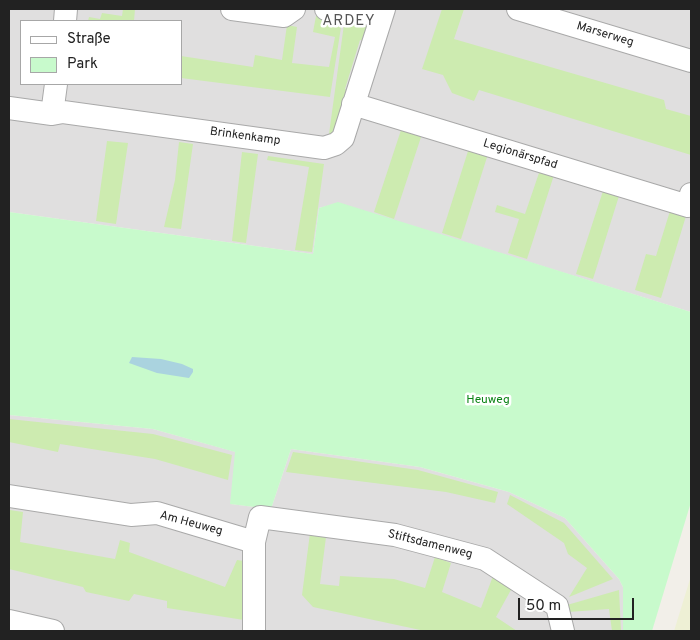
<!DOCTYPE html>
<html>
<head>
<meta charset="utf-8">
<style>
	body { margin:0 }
	#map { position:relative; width:700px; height:640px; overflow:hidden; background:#f2efe9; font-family:Overpass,sans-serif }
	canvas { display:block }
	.frame { position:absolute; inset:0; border:10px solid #222; pointer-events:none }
	.legend { position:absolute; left:20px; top:20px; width:162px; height:65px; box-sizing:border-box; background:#fff; border:1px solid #a7a7a7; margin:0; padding:6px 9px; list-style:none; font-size:15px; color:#222 }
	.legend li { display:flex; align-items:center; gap:10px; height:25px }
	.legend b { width:25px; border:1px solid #a7a7a7 }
	.scale { position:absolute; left:518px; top:598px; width:116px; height:22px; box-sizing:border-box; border:2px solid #222; border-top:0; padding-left:6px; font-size:15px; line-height:18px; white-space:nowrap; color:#222; -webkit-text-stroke:4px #fff; paint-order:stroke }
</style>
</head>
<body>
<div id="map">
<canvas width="700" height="640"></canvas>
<div class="frame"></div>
<ul class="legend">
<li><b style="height:6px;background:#fff"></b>Straße</li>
<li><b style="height:14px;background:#c8facc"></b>Park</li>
</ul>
<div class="scale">50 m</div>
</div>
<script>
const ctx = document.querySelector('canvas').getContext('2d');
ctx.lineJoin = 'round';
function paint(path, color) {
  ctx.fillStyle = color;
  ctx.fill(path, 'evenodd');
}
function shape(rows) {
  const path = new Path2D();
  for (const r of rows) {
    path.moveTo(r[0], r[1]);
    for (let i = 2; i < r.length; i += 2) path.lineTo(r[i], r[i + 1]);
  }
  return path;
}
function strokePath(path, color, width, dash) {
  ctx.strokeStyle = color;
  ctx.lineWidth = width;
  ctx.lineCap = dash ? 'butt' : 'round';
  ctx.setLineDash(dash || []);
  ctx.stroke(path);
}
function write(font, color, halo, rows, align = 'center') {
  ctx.font = font + ' Overpass,sans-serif';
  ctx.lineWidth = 5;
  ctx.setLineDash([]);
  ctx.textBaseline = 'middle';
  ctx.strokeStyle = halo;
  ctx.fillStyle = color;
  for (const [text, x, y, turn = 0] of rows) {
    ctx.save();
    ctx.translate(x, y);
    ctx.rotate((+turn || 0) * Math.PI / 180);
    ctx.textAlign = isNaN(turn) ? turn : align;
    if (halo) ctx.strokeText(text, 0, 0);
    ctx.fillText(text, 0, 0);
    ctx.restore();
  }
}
paint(shape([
	[9,9,691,9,691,312,338,203,319,208,313,254,9,212],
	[21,21,181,21,181,84,21,84],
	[9,415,153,429,236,452,231,504,271,509,291,449,420,467,509,492,565,518,619,579,623,587,623,631,9,631]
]), '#e0dfdf');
paint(shape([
	[691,576,691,631,674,631]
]), '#eef0d5');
paint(shape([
	[123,9,135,9,134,21,88,21,89,17,100,19,102,13,122,16],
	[442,9,464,9,454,39,664,100,666,109,691,116,691,155,479,90,474,101,452,93,443,75,422,69],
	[316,16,342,21,330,97,181,78,181,56,253,67,255,55,282,60,287,25,297,27,292,63,329,67,335,37,313,32],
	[345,17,366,24,367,28,365,41,360,40,345,89,350,91,334,134,329,134],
	[402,127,422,134,394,219,374,212],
	[107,141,128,143,116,224,96,221],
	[179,142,193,144,181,229,164,227,175,180],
	[469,148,488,154,461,239,442,233],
	[242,152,258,154,246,243,232,241],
	[268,156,324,164,312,252,295,250,309,167,267,160],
	[540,170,554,175,527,259,508,253,519,219,495,212,497,205,525,214],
	[603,191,619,196,593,279,576,274],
	[670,211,686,216,661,298,635,290,646,254,656,256],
	[9,419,153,434,232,455,228,480,155,459,60,444,58,452,9,442],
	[293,452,418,470,498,492,495,503,446,492,286,472],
	[510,495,564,523,613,579,569,597,587,568,568,554,564,543,507,504],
	[10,510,23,512,20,542,115,559,120,540,130,543,129,552,225,587,237,560,244,561,244,620,167,608,167,601,134,594,129,601,86,592,83,587,9,569],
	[310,533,326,537,320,584,339,586,340,576,394,579,425,588,435,557,451,563,442,592,481,608,493,576,512,588,496,617,517,631,425,631,313,607,302,595],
	[619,590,621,631,612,631,609,609,568,612,567,605]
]), '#cdebb0');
paint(shape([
	[338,202,691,312,691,502,652,631,623,631,623,587,619,579,565,518,509,492,420,467,291,449,271,509,230,504,235,452,153,429,9,415,9,212,313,254,319,208]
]), '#c8facc');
paint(shape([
	[132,357,161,359,182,364,193,369,193,372,189,378,157,373,129,363]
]), '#aad3df');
const minor = shape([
	[232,9,284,16,294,9],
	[326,9,382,15],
	[518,9,691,61],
	[65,21,66,9],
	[353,104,688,206,691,194],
	[9,108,52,114,63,112,324,148,336,144,343,138,384,9],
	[52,114,56,84],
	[9,496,131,515,157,513,254,542,254,631],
	[254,542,260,517,395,535,485,559,557,606,563,631],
	[9,621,53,631]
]);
strokePath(minor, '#a9a9a9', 24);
strokePath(minor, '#fff', 22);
write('12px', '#222', '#fff', [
	["Marserweg",605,35,17],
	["Brinkenkamp",245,137,8],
	["Legionärspfad",520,155,17],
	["Am Heuweg",191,524,15],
	["Stiftsdamenweg",430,545,14]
]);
write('12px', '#0c8416', '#fff', [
	["Heuweg",488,401]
]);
ctx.letterSpacing = '1px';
write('15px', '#555', '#fff', [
	["ARDEY",349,22]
]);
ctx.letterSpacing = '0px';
</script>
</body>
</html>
